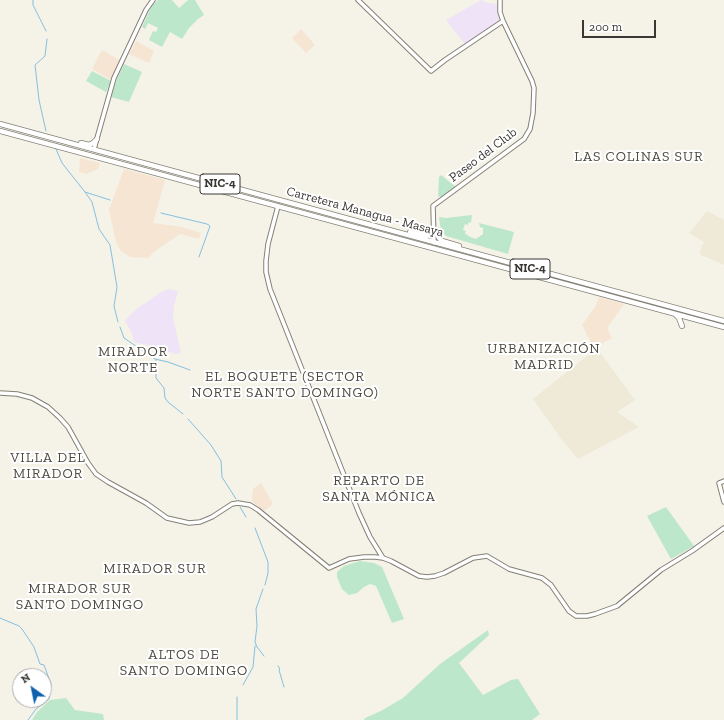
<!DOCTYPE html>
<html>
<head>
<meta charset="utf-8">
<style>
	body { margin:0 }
	#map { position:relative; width:724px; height:720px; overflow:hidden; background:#f5f2e7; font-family:"Zilla Slab",serif }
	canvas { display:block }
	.north { position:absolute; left:12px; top:668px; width:40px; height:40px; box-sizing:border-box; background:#fff; border:1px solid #b0afae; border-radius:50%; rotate:327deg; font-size:11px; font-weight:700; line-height:16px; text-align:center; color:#3a3834 }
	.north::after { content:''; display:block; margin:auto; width:14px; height:18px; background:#0f61af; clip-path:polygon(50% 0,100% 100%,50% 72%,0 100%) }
	.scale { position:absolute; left:582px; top:20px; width:74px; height:18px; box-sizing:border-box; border:2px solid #3a3834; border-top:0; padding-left:5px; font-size:12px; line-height:14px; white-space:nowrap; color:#3a3834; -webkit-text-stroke:3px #fff; paint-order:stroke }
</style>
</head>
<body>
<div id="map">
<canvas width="724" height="720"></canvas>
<div class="north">N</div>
<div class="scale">200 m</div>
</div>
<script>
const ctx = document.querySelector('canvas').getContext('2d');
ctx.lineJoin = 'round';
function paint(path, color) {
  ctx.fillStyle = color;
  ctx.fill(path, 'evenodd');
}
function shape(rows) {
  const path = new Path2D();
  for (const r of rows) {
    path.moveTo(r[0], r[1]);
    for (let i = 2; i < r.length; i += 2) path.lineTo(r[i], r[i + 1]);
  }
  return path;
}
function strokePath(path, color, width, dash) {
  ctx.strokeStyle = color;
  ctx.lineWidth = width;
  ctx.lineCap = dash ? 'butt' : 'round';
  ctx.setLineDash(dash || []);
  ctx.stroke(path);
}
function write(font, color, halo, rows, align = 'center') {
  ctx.font = font + ' "Zilla Slab",serif';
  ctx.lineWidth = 4;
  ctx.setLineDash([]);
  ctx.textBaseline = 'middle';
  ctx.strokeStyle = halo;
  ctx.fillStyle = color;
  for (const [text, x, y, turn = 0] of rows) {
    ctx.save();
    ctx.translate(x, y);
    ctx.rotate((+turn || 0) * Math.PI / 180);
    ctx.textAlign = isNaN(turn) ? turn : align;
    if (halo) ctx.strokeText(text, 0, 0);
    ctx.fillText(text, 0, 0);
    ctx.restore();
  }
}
paint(shape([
	[301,29,315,45,306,53,292,38],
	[136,41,154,51,149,63,129,54],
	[102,50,120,60,111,80,92,69],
	[80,158,100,163,98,169,86,174,79,172],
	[124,169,165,180,153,223,182,227,201,233,199,239,180,234,155,251,148,258,130,257,121,251,116,242,109,210],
	[599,297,624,304,607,328,612,338,594,348,582,325,595,307],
	[261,483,273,504,263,512,252,501,253,489]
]), '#f6e5d3');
paint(shape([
	[707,211,724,220,724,265,701,255,700,251,704,242,689,233],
	[597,348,635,400,617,412,639,427,578,459,562,440,533,399]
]), '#efead7');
paint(shape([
	[481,0,488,3,497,4,501,19,465,44,446,20],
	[169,289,177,291,178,292,174,305,173,318,181,353,175,354,151,346,134,342,131,331,125,321,134,311,161,292]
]), '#eee3f7');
paint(shape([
	[158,0,172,0,179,8,188,0,195,0,204,15,198,19,189,28,182,39,170,32,162,47,149,40,153,31,156,32,158,28,148,23,145,29,142,27,152,5],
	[124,64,142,72,129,102,111,97,117,79],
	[92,71,111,81,106,92,86,81],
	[441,175,456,187,456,189,443,198,438,196,439,177],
	[472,215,471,223,469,222,468,225,465,224,463,230,466,231,465,234,468,235,468,236,476,239,483,234,483,228,480,227,479,223,514,232,508,254,446,236,441,231,439,217,446,218],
	[666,507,694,546,671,559,647,516],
	[360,561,374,563,382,567,404,619,392,623,376,586,370,584,364,587,357,593,349,595,342,589,337,577,337,572,344,566],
	[488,630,489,635,459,663,483,695,511,680,518,679,540,714,532,720,364,720,365,718,381,711,403,698,440,664],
	[66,698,75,710,103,714,104,720,32,720,37,712,50,700]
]), '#bde7cb');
strokePath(shape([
	[33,0,33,5,46,31],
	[46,131,39,100,35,65,45,56,47,39],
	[56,149,62,163,85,192,110,200],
	[85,192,92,202,99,229,110,245,117,287,114,306,118,322],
	[161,213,207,224,210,226,199,257],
	[120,327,124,338,155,359,168,362,190,370],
	[156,360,156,378,164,388,165,398,168,402,183,414],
	[188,419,211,445,221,461,222,477,236,499],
	[240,507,246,517],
	[255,528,268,562,268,573,265,585],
	[263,589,256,609,257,626,255,642,257,647,264,656],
	[0,618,19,626,22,629,34,647,40,664,44,665,51,684,49,699,36,709,28,720],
	[278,666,280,669,279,670,284,687],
	[243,685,253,667,255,646],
	[237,720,237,697]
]), '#84bfe0', 1);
const secondary = shape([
	[358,0,431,71,445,60,503,21],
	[94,149,114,78,146,10,153,0],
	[278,206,268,244,266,261,266,272,270,289,359,513,370,537,383,558],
	[434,243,433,206,524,139,530,129,533,113,534,88,532,81,503,21,500,12,500,0],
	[0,393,17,394,32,398,48,407,60,418,68,427,88,463,96,474,108,482,146,503,167,518,189,523,200,522,212,517,232,504,238,503,250,505,258,510,329,568,349,559,364,557,375,557,383,558,391,561,419,576,427,577,435,576,444,573,473,558,487,556,509,569,542,578,551,585,569,611,576,616,587,616,595,614,617,606,661,570,692,551,724,528],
	[724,481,719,483,724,502]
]);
const highway = shape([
	[0,124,724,321],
	[0,131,724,327],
	[81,143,89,145,93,143,97,139],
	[410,232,427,236,434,229,439,238,442,241,459,246],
	[676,315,679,318,682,326]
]);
strokePath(secondary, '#838076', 5.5);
strokePath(highway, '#838076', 6);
strokePath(secondary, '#fff', 3.5);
strokePath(highway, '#fff', 4.5);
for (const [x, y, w] of [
	[220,184,40],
	[530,269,40]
]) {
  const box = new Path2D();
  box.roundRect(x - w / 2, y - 10, w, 20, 3);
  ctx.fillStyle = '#fff';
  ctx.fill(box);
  strokePath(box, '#3a3834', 1);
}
write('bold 12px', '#3a3834', null, [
	["NIC-4",220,184],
	["NIC-4",530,269]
]);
write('13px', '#3a3834', '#fff', [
	["Paseo del Club",483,155,-37],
	["Carretera Managua - Masaya",365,212,15]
]);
ctx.letterSpacing = '1px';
write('14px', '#4c4940', '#fff', [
	["LAS COLINAS SUR",639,157],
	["URBANIZACIÓN",544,349],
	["MADRID",544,365],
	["MIRADOR",133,352],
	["NORTE",133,368],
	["EL BOQUETE (SECTOR",285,377],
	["NORTE SANTO DOMINGO)",285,393],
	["VILLA DEL",48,458],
	["MIRADOR",48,474],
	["REPARTO DE",379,481],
	["SANTA MÓNICA",379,497],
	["MIRADOR SUR",155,569],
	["MIRADOR SUR",80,589],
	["SANTO DOMINGO",80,605],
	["ALTOS DE",184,655],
	["SANTO DOMINGO",184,671]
]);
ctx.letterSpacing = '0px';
</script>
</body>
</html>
